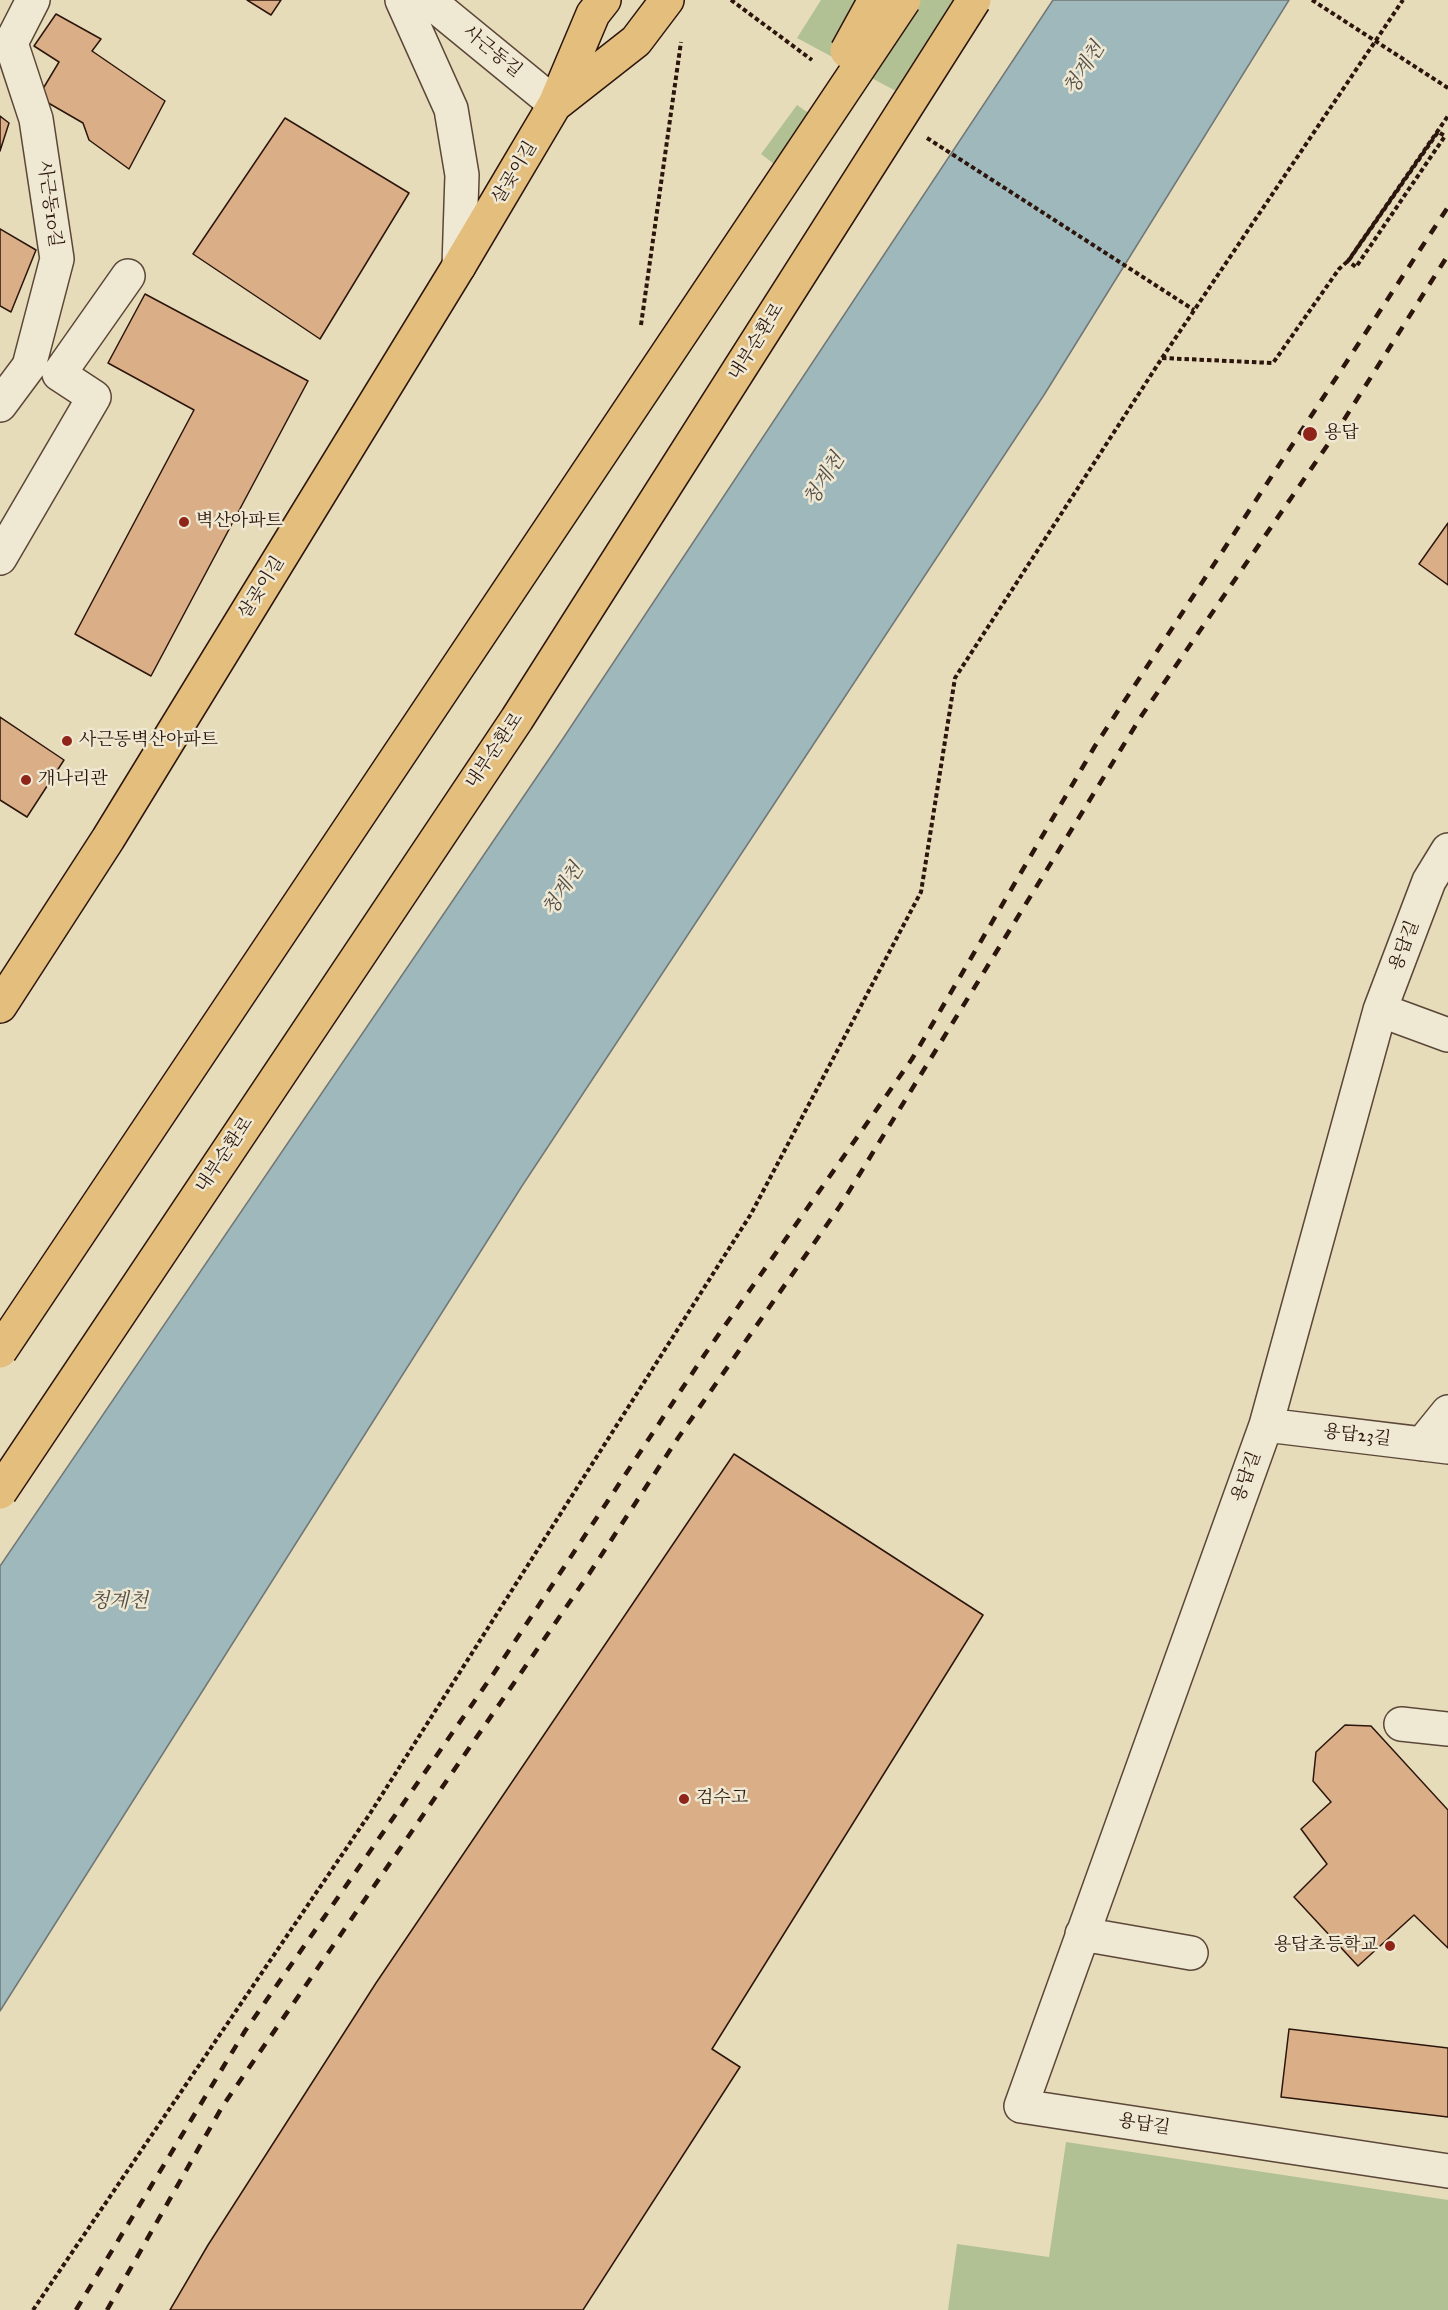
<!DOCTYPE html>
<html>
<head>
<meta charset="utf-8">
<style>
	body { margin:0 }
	canvas { display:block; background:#e7dcba }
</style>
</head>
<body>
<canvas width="1448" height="2310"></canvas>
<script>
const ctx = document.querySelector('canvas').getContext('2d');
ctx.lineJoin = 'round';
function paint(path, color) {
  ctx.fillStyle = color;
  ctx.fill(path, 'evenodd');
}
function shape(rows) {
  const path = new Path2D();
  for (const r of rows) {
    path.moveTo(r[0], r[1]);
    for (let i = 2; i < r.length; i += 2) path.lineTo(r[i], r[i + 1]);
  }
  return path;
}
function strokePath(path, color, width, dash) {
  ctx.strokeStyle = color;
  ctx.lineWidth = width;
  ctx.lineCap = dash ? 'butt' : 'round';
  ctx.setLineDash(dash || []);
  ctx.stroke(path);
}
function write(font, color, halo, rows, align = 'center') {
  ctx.font = font + ' "IM FELL Great Primer","Noto Serif KR",serif';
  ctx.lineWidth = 5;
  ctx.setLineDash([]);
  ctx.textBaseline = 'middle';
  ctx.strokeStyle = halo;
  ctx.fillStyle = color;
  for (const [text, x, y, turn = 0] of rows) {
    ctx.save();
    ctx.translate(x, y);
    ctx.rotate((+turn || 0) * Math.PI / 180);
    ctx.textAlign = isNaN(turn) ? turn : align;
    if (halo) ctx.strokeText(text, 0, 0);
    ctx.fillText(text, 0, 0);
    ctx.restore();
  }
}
paint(shape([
	[821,0,970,0,907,97,797,38],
	[797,105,820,121,783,171,761,154],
	[1066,2142,1448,2200,1448,2310,948,2310,957,2244,1049,2257]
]), '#b1c193');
const water = shape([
	[1053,0,1289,0,1044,395,522,1186,0,2011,0,1566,562,740,1053,0]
]);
paint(water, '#9eb8bc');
strokePath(water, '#707776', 1.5);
const building = shape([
	[247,0,281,0,271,15,247,0],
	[56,14,101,39,92,51,165,101,129,169,89,140,83,123,38,97,59,62,34,46,56,14],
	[0,116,9,123,0,151,0,116],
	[285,118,409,193,320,339,193,254,285,118],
	[0,229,36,250,11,312,0,306,0,229],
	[145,294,308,381,151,676,75,634,194,410,108,363,145,294],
	[1448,523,1448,585,1419,564,1448,523],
	[0,717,64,760,27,817,0,800,0,717],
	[734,1454,983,1615,712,2049,740,2067,583,2310,170,2310,208,2245,376,1983,734,1454],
	[1345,1725,1371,1726,1448,1810,1448,1948,1414,1915,1358,1966,1294,1897,1327,1864,1301,1829,1331,1802,1313,1781,1316,1752,1345,1725],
	[1289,2029,1448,2048,1448,2117,1281,2097,1289,2029]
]);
paint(building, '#daaf87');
strokePath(building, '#2c150c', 1.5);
const minor = shape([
	[402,0,451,109,462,175,459,266],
	[428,0,555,104],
	[0,405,29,366,57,259,36,119,11,43,33,0],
	[0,558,94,397,59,374,128,276],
	[1448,850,1429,881,1380,1010,1266,1425,1021,2106,1448,2171],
	[1380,1010,1448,1035],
	[1266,1425,1448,1447],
	[1422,1444,1448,1412],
	[1401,1724,1448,1729],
	[1082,1934,1191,1953]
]);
const major = shape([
	[557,103,636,41,667,0],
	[0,1006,108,839,459,266,555,104,593,14,604,0]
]);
strokePath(minor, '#5b4738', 36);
strokePath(major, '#2c150c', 36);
strokePath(shape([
	[731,0,812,60],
	[927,138,1194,310],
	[641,325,681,42],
	[1162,358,1273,363,1339,269,1349,260,1438,132,1445,136,1356,267,1348,261,1448,116],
	[33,2310,371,1812,751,1214,921,892,955,678,1162,358,1403,0]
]), '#2c150c', 4, [4.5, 3]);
strokePath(minor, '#efe8d2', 33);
strokePath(major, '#e4be7d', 33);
strokePath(shape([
	[76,2310,245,2031,494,1673,705,1354,912,1059,1095,746,1448,207],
	[107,2310,222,2107,589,1574,678,1438,840,1206,1142,715,1335,434,1448,255]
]), '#2c150c', 4.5, [10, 10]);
const highwayBridge = shape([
	[847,51,875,0],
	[0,1351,904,0],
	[0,1492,517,719,974,0]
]);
strokePath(highwayBridge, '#2c150c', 36, []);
strokePath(shape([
	[1312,0,1448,88]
]), '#2c150c', 4, [4.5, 3]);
strokePath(highwayBridge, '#e4be7d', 33);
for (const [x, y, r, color] of [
	[1310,434,8,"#8f2418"],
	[184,522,6,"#8f2418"],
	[67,741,6,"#8f2418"],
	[26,780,6,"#8f2418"],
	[684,1799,6,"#8f2418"],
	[1390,1946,6,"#8f2418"]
]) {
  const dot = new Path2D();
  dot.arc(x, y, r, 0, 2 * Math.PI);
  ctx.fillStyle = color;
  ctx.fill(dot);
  strokePath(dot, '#efe8d2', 2);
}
write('18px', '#2c150c', '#efe8d2', [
	["사근동길",492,52,39],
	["살곶이길",515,173,-59],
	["사근동10길",49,204,82],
	["내부순환로",757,342,-58],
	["살곶이길",262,588,-58],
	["내부순환로",495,751,-56],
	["용답길",1405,946,-69],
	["내부순환로",225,1155,-56],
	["용답23길",1357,1436,7],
	["용답길",1247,1477,-70],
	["용답길",1144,2125,9]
]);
write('18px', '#2c150c', '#efe8d2', [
	["용답",1324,434],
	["벽산아파트",196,522],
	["사근동벽산아파트",79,741],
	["개나리관",38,780],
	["검수고",696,1799],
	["용답초등학교",1378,1946,"right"]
], 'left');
write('italic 20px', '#544e4a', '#efe8d2', [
	["청계천",1085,69,-58],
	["청계천",825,480,-58],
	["청계천",564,890,-58],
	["청계천",119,1602]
]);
</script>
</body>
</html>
